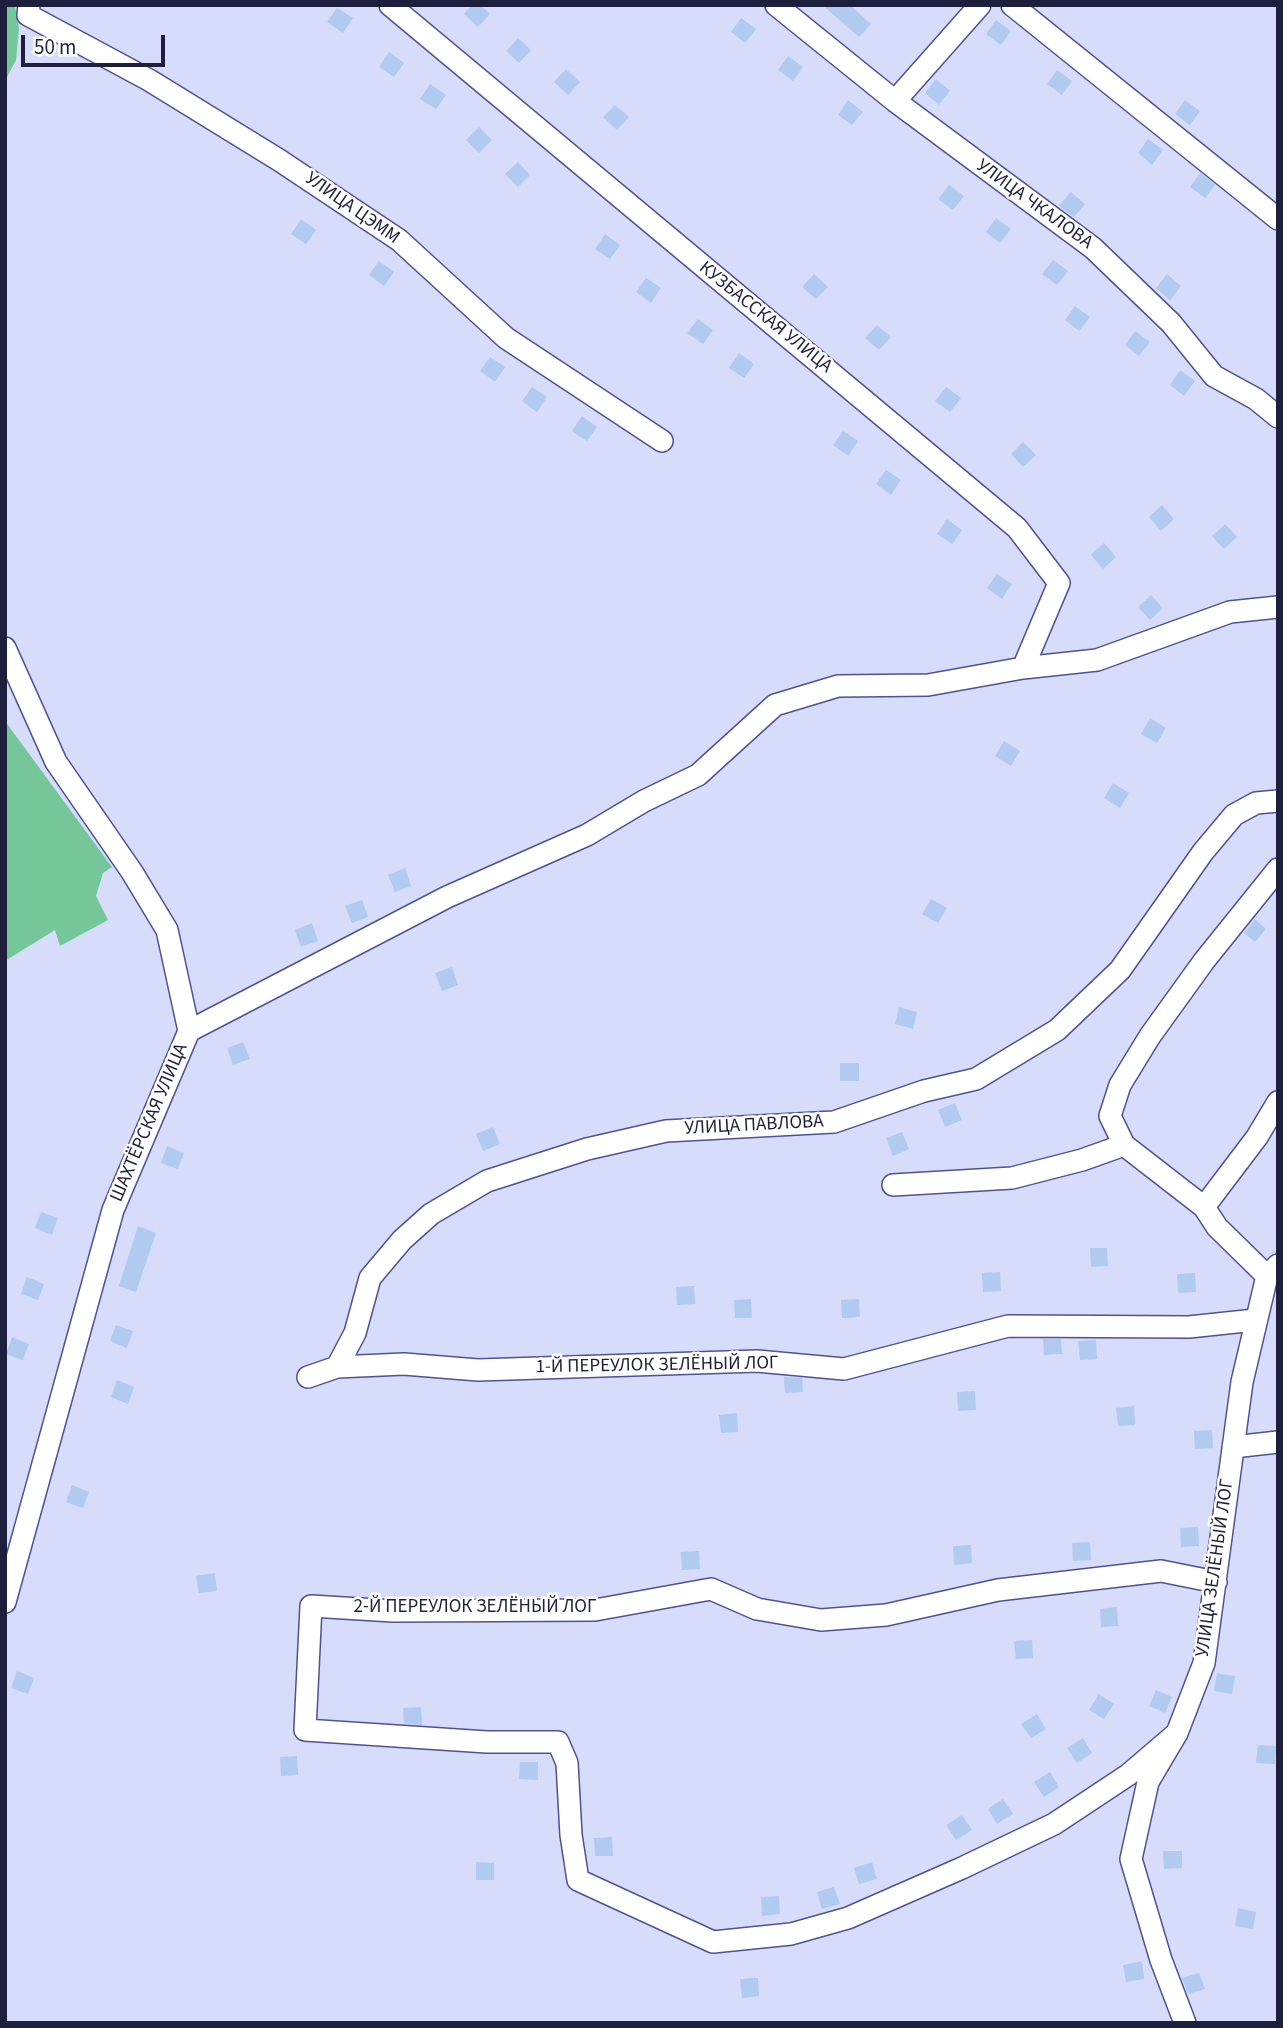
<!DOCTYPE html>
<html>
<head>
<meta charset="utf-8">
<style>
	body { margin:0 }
	#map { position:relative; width:1283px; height:2028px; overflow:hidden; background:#d7dcfb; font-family:"Source Sans 3",sans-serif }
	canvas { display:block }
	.frame { position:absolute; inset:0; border:7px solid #1d1f3c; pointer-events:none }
	.scale { position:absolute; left:21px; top:35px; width:144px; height:32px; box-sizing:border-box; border:4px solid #1d1f3c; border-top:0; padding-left:9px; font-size:21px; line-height:24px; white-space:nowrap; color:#1d1f3c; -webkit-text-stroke:5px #fff; paint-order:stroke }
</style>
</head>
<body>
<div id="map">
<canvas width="1283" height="2028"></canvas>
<div class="frame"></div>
<div class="scale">50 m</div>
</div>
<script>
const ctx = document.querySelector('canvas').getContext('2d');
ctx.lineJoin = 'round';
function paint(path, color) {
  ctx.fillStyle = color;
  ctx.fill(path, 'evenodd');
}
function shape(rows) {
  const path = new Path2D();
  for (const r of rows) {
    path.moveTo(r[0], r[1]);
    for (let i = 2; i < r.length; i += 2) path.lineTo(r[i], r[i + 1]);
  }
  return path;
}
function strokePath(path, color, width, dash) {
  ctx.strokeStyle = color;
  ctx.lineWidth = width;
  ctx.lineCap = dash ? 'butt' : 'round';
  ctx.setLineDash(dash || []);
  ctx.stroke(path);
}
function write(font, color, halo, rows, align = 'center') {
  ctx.font = font + ' "Source Sans 3",sans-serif';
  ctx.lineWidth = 5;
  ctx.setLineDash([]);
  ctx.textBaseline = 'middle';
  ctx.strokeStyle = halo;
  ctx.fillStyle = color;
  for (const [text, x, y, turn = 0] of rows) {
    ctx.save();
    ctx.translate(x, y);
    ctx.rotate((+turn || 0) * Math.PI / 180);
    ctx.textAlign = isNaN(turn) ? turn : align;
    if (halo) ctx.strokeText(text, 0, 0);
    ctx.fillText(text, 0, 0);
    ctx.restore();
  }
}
paint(shape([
	[5,5,15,5,19,29,16,60,5,81],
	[5,721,112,867,103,873,96,896,108,920,60,946,55,930,5,961]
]), '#75c699');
paint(shape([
	[472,5,481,5,490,14,478,27,464,14],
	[822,5,850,5,871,24,859,37],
	[337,8,353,18,343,33,327,22],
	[741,18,756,29,745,43,731,32],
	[996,20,1011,31,1001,45,986,34],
	[518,38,531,50,519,63,506,51],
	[389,52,404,63,394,77,379,67],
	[788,56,803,67,793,81,778,70],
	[566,69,580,82,568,95,554,82],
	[1057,70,1072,81,1062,95,1047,84],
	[936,79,950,91,939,105,925,93],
	[430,84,446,95,436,109,420,99],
	[848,100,863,112,852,125,838,115],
	[1185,100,1200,111,1190,125,1175,114],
	[615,105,629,117,617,130,603,117],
	[479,127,492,140,479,153,466,140],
	[1148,139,1163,150,1152,165,1138,153],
	[518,162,530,175,518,187,505,174],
	[1200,173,1215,185,1205,198,1190,187],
	[949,185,964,196,953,210,938,199],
	[1071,192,1085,204,1074,217,1059,206],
	[996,218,1011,229,1000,243,986,232],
	[301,219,316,230,306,244,291,234],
	[605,234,620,245,610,259,595,249],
	[1053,260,1068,271,1057,285,1042,274],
	[379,261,394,272,384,286,369,275],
	[814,274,828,287,816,299,802,287],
	[1167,274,1181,286,1170,300,1156,288],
	[646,278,661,288,651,303,636,292],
	[1075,306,1090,317,1079,331,1065,320],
	[698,319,713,330,703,344,687,333],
	[877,325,891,337,879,350,865,338],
	[1135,331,1150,342,1139,356,1125,345],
	[739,353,754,364,744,378,729,368],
	[490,357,505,367,495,382,480,371],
	[1180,370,1195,381,1184,396,1170,385],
	[532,387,547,397,537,412,522,401],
	[946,387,961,398,950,412,935,401],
	[582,416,597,427,587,441,572,431],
	[843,431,858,441,848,456,833,445],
	[1023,442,1036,455,1023,467,1011,454],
	[886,470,901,480,891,495,876,484],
	[1162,505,1174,519,1161,531,1149,517],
	[947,519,962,530,952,544,937,534],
	[1225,524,1237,537,1224,549,1212,536],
	[1104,543,1116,557,1103,569,1091,555],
	[997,574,1012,584,1002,599,987,588],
	[1151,595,1163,608,1150,620,1138,607],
	[1150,718,1166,728,1157,743,1141,734],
	[1004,741,1020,751,1011,766,995,756],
	[1113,783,1129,793,1120,808,1104,798],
	[405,868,411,886,395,892,388,875],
	[931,899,947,908,938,923,922,914],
	[362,900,368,917,352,923,345,906],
	[1255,919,1266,929,1255,942,1244,933],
	[312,923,318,941,301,947,295,930],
	[452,967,458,985,442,991,435,973],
	[899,1007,917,1012,913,1029,895,1024],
	[243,1042,250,1059,233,1065,227,1048],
	[840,1063,859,1063,859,1081,840,1081],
	[955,1103,962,1120,945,1127,938,1110],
	[493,1127,500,1144,483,1151,476,1134],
	[902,1132,909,1149,893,1156,886,1138],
	[167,1146,184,1153,178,1169,161,1163],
	[41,1212,58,1218,52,1235,35,1228],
	[138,1226,156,1233,136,1292,119,1286],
	[1090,1248,1107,1248,1108,1266,1091,1267],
	[1000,1272,1001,1291,983,1292,982,1273],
	[1195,1273,1196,1292,1178,1293,1177,1274],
	[27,1277,44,1284,38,1300,21,1294],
	[694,1286,695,1304,677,1305,676,1287],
	[751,1299,752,1318,735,1318,734,1300],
	[859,1299,860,1317,842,1318,841,1300],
	[116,1325,133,1331,127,1348,110,1341],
	[12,1337,29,1344,23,1360,6,1354],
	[1043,1339,1061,1339,1062,1354,1044,1355],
	[1096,1340,1097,1359,1080,1360,1078,1341],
	[784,1377,802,1378,803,1392,785,1393],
	[117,1380,134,1387,128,1404,111,1397],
	[975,1391,976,1410,958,1411,957,1392],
	[1134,1406,1135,1425,1118,1426,1116,1408],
	[737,1413,738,1432,721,1433,719,1415],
	[1212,1430,1213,1448,1195,1449,1194,1431],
	[72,1485,89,1492,83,1508,66,1502],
	[1198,1527,1199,1546,1181,1547,1180,1528],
	[1090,1542,1091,1560,1073,1561,1072,1543],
	[971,1545,972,1563,954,1565,953,1546],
	[699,1551,700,1569,682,1570,681,1552],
	[215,1573,217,1591,199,1593,196,1576],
	[1117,1607,1118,1626,1101,1627,1100,1609],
	[1032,1640,1033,1658,1016,1659,1014,1641],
	[17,1671,34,1678,28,1694,11,1688],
	[1217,1673,1235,1676,1232,1694,1214,1691],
	[1156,1690,1172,1697,1165,1713,1149,1706],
	[1099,1694,1114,1704,1104,1719,1089,1710],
	[421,1707,422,1725,404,1723,403,1708],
	[1037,1714,1046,1729,1031,1738,1021,1724],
	[1083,1738,1092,1753,1077,1763,1067,1748],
	[1258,1745,1276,1746,1275,1764,1256,1763],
	[297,1756,298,1775,281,1776,280,1757],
	[520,1762,538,1762,538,1780,519,1779],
	[1050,1772,1059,1787,1044,1797,1034,1782],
	[1003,1799,1013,1814,997,1824,988,1809],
	[962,1815,972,1830,956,1840,946,1825],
	[612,1837,613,1856,595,1856,594,1838],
	[1163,1851,1182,1851,1182,1868,1164,1869],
	[476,1862,494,1863,494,1880,476,1880],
	[872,1862,877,1879,859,1884,854,1868],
	[834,1887,840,1904,822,1909,817,1892],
	[779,1896,780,1914,762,1916,761,1897],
	[1238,1908,1256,1912,1253,1929,1235,1926],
	[1142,1961,1144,1979,1126,1982,1123,1965],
	[1199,1973,1205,1989,1188,1994,1182,1978],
	[758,1978,759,1996,742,1998,740,1979]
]), '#b1caef');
const street = shape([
	[29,5,28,15,149,80,279,160,399,240,506,338,662,441],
	[390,5,1017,528,1059,583,1023,668],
	[776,5,895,101,1093,248,1171,323,1214,376,1256,399,1278,417],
	[1012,5,1278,219],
	[895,101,980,5],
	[5,648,56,762,132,872,167,930,189,1031],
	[1124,1145,1110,1116,1120,1085,1150,1036,1204,961,1278,869],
	[893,1185,1012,1178,1082,1160,1124,1145,1204,1207,1257,1137,1278,1102],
	[1204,1207,1217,1227,1267,1276],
	[337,1367,355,1333,370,1278,402,1240,431,1214,487,1181,587,1149,666,1131,834,1122,924,1091,976,1079,1057,1030,1120,970,1203,852,1234,815,1256,803,1278,801],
	[308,1377,337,1367,404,1364,478,1370,757,1361,844,1369,1008,1326,1189,1327,1255,1320],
	[1233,1447,1278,1442],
	[5,1602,113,1210,189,1031,447,897,587,835,644,801,698,775,775,705,838,686,928,685,1023,668,1097,660,1230,612,1278,607],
	[1177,1733,1128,1775,1054,1824,962,1868,848,1918,791,1934,713,1942,578,1880,571,1835,567,1763,558,1742,487,1742,305,1730,311,1606,393,1611,595,1610,711,1589,757,1609,821,1620,886,1615,998,1590,1161,1571,1216,1582],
	[1185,2023,1161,1960,1131,1859,1148,1782,1177,1733,1204,1663,1242,1382,1267,1276,1278,1265]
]);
strokePath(street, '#4d5295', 24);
strokePath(street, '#fff', 21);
write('19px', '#1d1f3c', '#fff', [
	["УЛИЦА ЧКАЛОВА",1034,205,36],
	["УЛИЦА ЦЭММ",352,209,35],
	["КУЗБАССКАЯ УЛИЦА",765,318,39],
	["ШАХТЁРСКАЯ УЛИЦА",150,1123,-67],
	["УЛИЦА ПАВЛОВА",754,1126,-3],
	["1-Й ПЕРЕУЛОК ЗЕЛЁНЫЙ ЛОГ",657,1366,-1],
	["УЛИЦА ЗЕЛЁНЫЙ ЛОГ",1216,1568,-82],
	["2-Й ПЕРЕУЛОК ЗЕЛЁНЫЙ ЛОГ",475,1608]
]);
</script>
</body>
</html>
